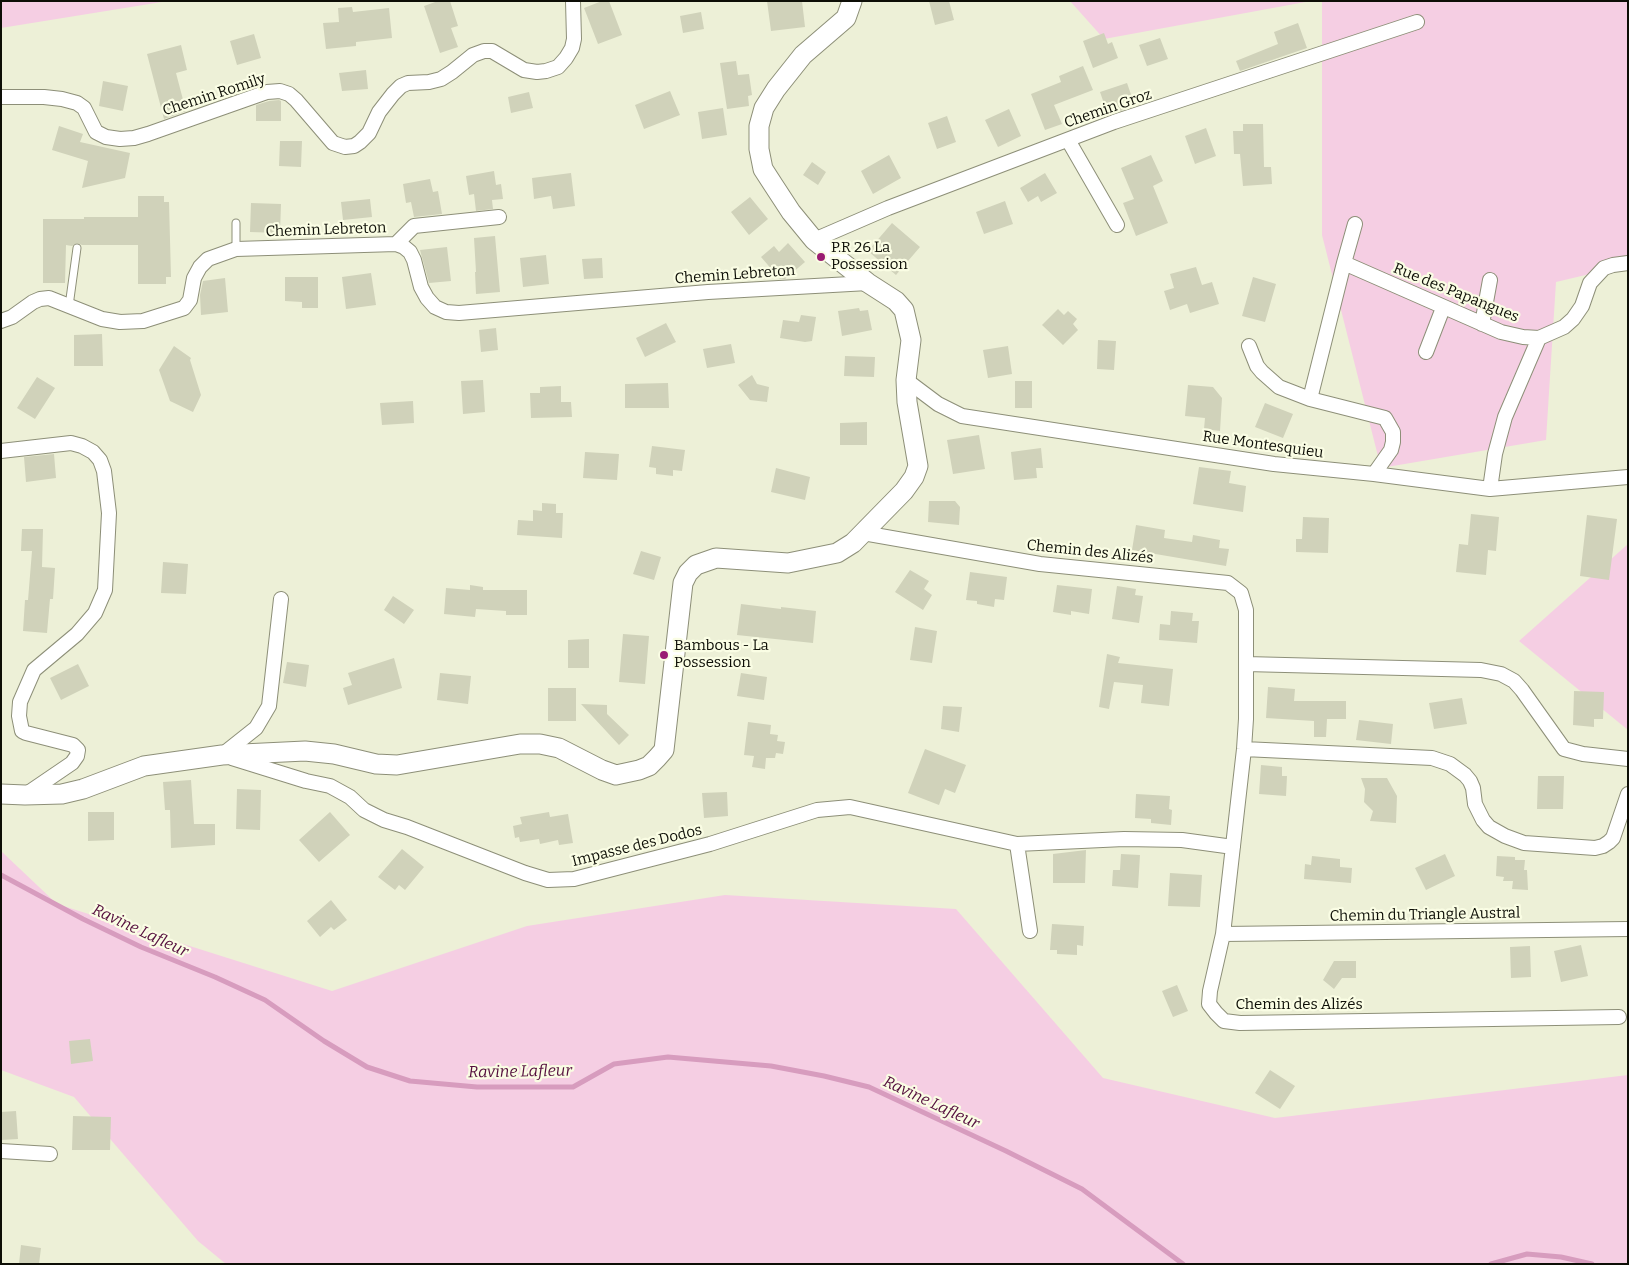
<!DOCTYPE html>
<html>
<head>
<meta charset="utf-8">
<style>
	body { margin:0 }
	#map { position:relative; width:1629px; height:1265px; overflow:hidden; background:#edf0d7; font-family:Bitter,serif }
	canvas { display:block }
	.frame { position:absolute; inset:0; border:2px solid #0d0e06; pointer-events:none }
</style>
</head>
<body>
<div id="map">
<canvas width="1629" height="1265"></canvas>
<div class="frame"></div>
</div>
<script>
const ctx = document.querySelector('canvas').getContext('2d');
ctx.lineJoin = 'round';
function paint(path, color) {
  ctx.fillStyle = color;
  ctx.fill(path, 'evenodd');
}
function shape(rows) {
  const path = new Path2D();
  for (const r of rows) {
    path.moveTo(r[0], r[1]);
    for (let i = 2; i < r.length; i += 2) path.lineTo(r[i], r[i + 1]);
  }
  return path;
}
function strokePath(path, color, width, dash) {
  ctx.strokeStyle = color;
  ctx.lineWidth = width;
  ctx.lineCap = dash ? 'butt' : 'round';
  ctx.setLineDash(dash || []);
  ctx.stroke(path);
}
function write(font, color, halo, rows, align = 'center') {
  ctx.font = font + ' Bitter,serif';
  ctx.lineWidth = 4.5;
  ctx.setLineDash([]);
  ctx.textBaseline = 'middle';
  ctx.strokeStyle = halo;
  ctx.fillStyle = color;
  for (const [text, x, y, turn = 0] of rows) {
    ctx.save();
    ctx.translate(x, y);
    ctx.rotate((+turn || 0) * Math.PI / 180);
    ctx.textAlign = isNaN(turn) ? turn : align;
    if (halo) ctx.strokeText(text, 0, 0);
    ctx.fillText(text, 0, 0);
    ctx.restore();
  }
}
paint(shape([
	[1,1,168,1,1,28],
	[1070,1,1311,1,1104,39],
	[1322,1,1628,1,1628,265,1556,282,1546,440,1381,468,1322,235],
	[1628,544,1628,730,1519,641],
	[1,851,57,904,332,991,527,926,725,895,956,909,1103,1078,1275,1118,1628,1075,1628,1264,226,1264,198,1241,74,1097,1,1070]
]), '#f5cee3');
strokePath(shape([
	[1,875,83,919,141,947,215,977,265,1000,324,1041,367,1067,410,1081,477,1087,573,1087,614,1064,668,1057,771,1066,824,1076,869,1087,1006,1151,1082,1189,1183,1264],
	[1491,1264,1527,1254,1561,1257,1592,1264]
]), '#d79cbe', 5);
paint(shape([
	[438,1,450,1,458,26,451,28,458,47,440,53,424,6],
	[602,1,609,1,622,35,598,44,584,8],
	[767,1,802,1,805,27,771,31],
	[929,1,949,1,954,20,935,25],
	[352,7,353,12,389,8,392,38,356,42,356,46,326,49,323,23,339,22,338,8],
	[701,12,704,29,683,33,680,16],
	[1298,23,1307,48,1240,71,1236,61,1278,44,1274,32],
	[1104,33,1108,44,1112,42,1118,58,1093,68,1083,41],
	[254,34,261,58,237,65,230,41],
	[1160,38,1168,59,1147,66,1139,45],
	[181,45,187,70,176,73,186,111,164,119,147,54],
	[736,61,738,75,749,74,752,95,748,96,749,106,727,109,720,63],
	[1083,66,1093,90,1054,105,1062,124,1045,130,1031,94,1061,82,1059,76],
	[366,70,368,89,342,91,339,73],
	[103,81,128,86,123,111,99,106],
	[1127,83,1135,106,1108,115,1100,92],
	[670,91,680,115,644,129,635,105],
	[529,92,533,108,511,113,508,97],
	[279,100,281,101,281,121,256,121,256,105,269,101],
	[723,108,727,135,702,139,698,112],
	[1009,109,1021,136,998,147,985,120],
	[947,116,956,142,937,149,928,123],
	[1243,124,1263,124,1264,167,1271,167,1272,184,1243,186,1240,154,1234,154,1233,131,1243,131],
	[59,126,83,134,80,142,130,153,125,178,82,188,88,161,52,150],
	[1206,128,1216,156,1195,164,1185,136],
	[280,141,302,141,301,167,279,166],
	[889,155,901,178,873,194,861,171],
	[1151,155,1163,181,1153,186,1168,223,1136,236,1123,203,1134,199,1121,168],
	[812,162,826,172,818,185,803,175],
	[494,171,496,185,501,184,503,199,492,200,493,209,476,211,474,194,469,195,466,176],
	[571,173,575,206,553,209,551,196,534,199,532,178],
	[1045,173,1057,193,1041,202,1038,196,1028,202,1020,188],
	[430,179,433,192,438,191,442,214,414,217,411,202,406,203,403,184],
	[138,196,164,196,164,202,169,202,171,277,166,277,166,284,138,284,138,245,82,245,77,243,72,246,66,245,65,283,43,283,43,219,84,219,84,217,138,217],
	[750,197,768,219,749,235,731,212],
	[370,199,372,217,343,220,341,202],
	[1005,201,1013,224,984,234,976,212],
	[251,203,281,204,280,233,250,232],
	[892,223,920,247,896,275,868,251],
	[495,236,500,292,476,294,475,272,476,272,474,238],
	[788,243,805,262,785,279,780,279,761,257,774,246,779,252],
	[447,247,451,281,429,283,420,250],
	[546,255,549,284,523,287,520,258],
	[602,258,603,278,584,279,582,259],
	[1196,267,1202,285,1212,282,1219,304,1190,313,1187,304,1170,310,1164,291,1174,288,1170,274],
	[371,273,376,305,346,309,342,277],
	[285,277,318,277,318,308,302,308,302,302,285,301],
	[1253,277,1276,284,1265,322,1242,316],
	[225,278,228,312,201,315,200,295,203,281],
	[859,308,860,311,868,310,872,330,842,336,838,311],
	[1058,309,1064,315,1068,311,1077,319,1073,324,1078,330,1063,345,1042,325],
	[801,315,816,317,812,341,805,342,780,338,783,320,799,322],
	[666,323,676,342,645,357,636,338],
	[496,328,498,350,481,352,479,330],
	[102,334,103,366,74,366,74,335],
	[1098,340,1116,341,1114,370,1097,369],
	[731,344,735,363,707,368,703,349],
	[174,346,191,358,190,360,201,395,193,412,170,401,159,370],
	[1008,346,1012,374,988,378,983,350],
	[845,356,875,357,874,377,844,376],
	[752,375,757,384,769,387,767,402,750,400,738,385],
	[37,377,55,388,35,419,17,408],
	[483,380,485,412,463,414,461,381],
	[1015,381,1032,381,1032,408,1015,408],
	[668,383,669,408,625,408,625,384],
	[1188,385,1213,387,1222,398,1220,431,1204,429,1205,418,1185,416],
	[561,386,561,402,571,402,572,417,531,418,530,393,540,393,540,387],
	[413,401,414,423,382,425,380,403],
	[1265,403,1293,414,1283,438,1255,427],
	[867,422,867,445,840,445,840,423],
	[979,435,985,469,953,474,947,440],
	[652,446,685,450,682,471,673,470,673,476,656,474,656,468,649,467],
	[1041,448,1043,468,1036,468,1037,478,1014,480,1011,452],
	[585,452,619,454,617,480,583,478],
	[54,454,56,478,26,482,24,457],
	[1199,467,1231,471,1229,483,1246,486,1243,512,1193,504],
	[776,468,810,477,805,500,771,492],
	[929,501,955,501,960,507,959,525,928,522],
	[542,503,556,504,556,513,563,513,562,538,517,535,518,520,533,521,533,510,542,511],
	[1471,514,1499,517,1496,551,1488,550,1486,575,1456,572,1459,544,1468,545],
	[1587,515,1617,519,1609,580,1580,576],
	[1303,517,1329,518,1328,553,1296,552,1296,539,1302,539],
	[1136,525,1165,530,1164,538,1192,542,1193,535,1220,540,1219,548,1229,549,1226,566,1132,550],
	[22,529,43,529,42,567,55,568,53,599,50,599,47,633,23,631,25,600,28,600,32,551,21,551],
	[641,551,661,557,654,580,633,574],
	[163,562,188,564,186,594,161,593],
	[910,570,929,581,924,589,932,595,923,610,895,592],
	[970,572,1007,577,1004,600,995,599,994,607,977,604,977,601,966,600],
	[470,585,483,587,483,590,527,590,527,615,506,615,506,611,476,609,475,617,444,614,446,588,470,590],
	[1057,585,1092,589,1089,614,1071,611,1071,615,1053,612],
	[1117,586,1136,589,1135,595,1143,596,1139,623,1112,619],
	[393,596,414,610,404,624,384,610],
	[741,604,781,609,781,607,816,611,813,643,737,635],
	[1171,611,1193,613,1192,621,1199,621,1197,643,1159,640,1160,624,1170,625],
	[915,627,937,631,932,663,910,660],
	[623,634,649,636,645,684,619,682],
	[589,639,589,668,568,668,568,640],
	[1107,654,1120,657,1118,663,1173,669,1169,706,1141,703,1143,685,1114,682,1109,709,1099,707],
	[394,658,402,688,348,705,343,688,352,685,348,673],
	[287,662,309,665,306,687,283,683],
	[78,664,89,686,61,700,50,678],
	[440,673,471,676,468,704,437,700],
	[741,673,767,677,764,700,737,696],
	[1268,687,1295,689,1294,701,1346,701,1346,719,1327,719,1326,737,1314,737,1314,721,1266,718],
	[548,688,576,688,576,721,548,721],
	[1574,691,1604,692,1603,719,1594,719,1594,727,1573,725],
	[1462,698,1467,724,1434,729,1429,703],
	[581,704,607,705,607,714,629,735,619,745],
	[943,706,962,707,959,732,941,729],
	[1359,720,1393,724,1391,744,1356,740],
	[748,722,771,725,770,734,778,735,777,741,785,742,783,754,776,753,775,758,766,758,765,769,752,767,754,756,744,755],
	[925,749,966,765,955,793,945,789,939,805,908,793],
	[1261,765,1282,767,1282,776,1287,776,1286,796,1259,794],
	[1538,776,1564,776,1563,809,1537,809],
	[1361,778,1387,778,1397,796,1396,823,1370,821,1373,811,1364,802,1365,789],
	[191,780,194,824,215,824,215,845,171,848,170,810,165,810,163,782],
	[237,789,261,790,260,830,236,829],
	[727,792,728,816,704,818,702,793],
	[1136,794,1170,796,1169,809,1172,810,1171,825,1151,823,1151,819,1135,818],
	[88,812,114,812,114,840,88,841],
	[330,812,350,835,319,862,299,840],
	[549,812,550,817,568,814,573,843,559,845,558,840,540,844,539,839,520,842,519,837,515,838,513,826,522,824,520,817],
	[402,849,424,867,405,890,399,885,395,890,378,877],
	[1086,850,1085,883,1053,883,1053,854],
	[1121,854,1140,855,1138,888,1112,886,1113,870,1120,870],
	[1445,854,1455,876,1426,890,1415,868],
	[1312,856,1340,859,1340,867,1352,868,1351,883,1304,879,1305,864,1311,865],
	[1497,856,1515,857,1515,860,1525,860,1524,870,1527,870,1528,890,1512,889,1513,881,1503,881,1504,877,1496,876],
	[1170,873,1202,875,1200,907,1168,906],
	[331,900,347,920,334,930,331,927,320,937,307,921],
	[1052,924,1084,926,1083,946,1077,945,1077,955,1057,954,1057,950,1050,950],
	[1581,945,1588,976,1561,982,1554,951],
	[1530,946,1531,977,1511,978,1510,947],
	[1334,961,1356,961,1356,978,1342,978,1334,989,1323,980],
	[1177,985,1188,1011,1173,1017,1162,991],
	[90,1039,93,1061,71,1064,69,1041],
	[1270,1070,1295,1086,1280,1109,1255,1093],
	[16,1111,18,1139,1,1140,1,1112],
	[73,1116,111,1117,110,1150,72,1150],
	[21,1245,41,1248,39,1264,19,1264]
]), '#d0d2ba');
const lane = shape([
	[236,249,236,223],
	[69,306,77,248]
]);
const street = shape([
	[1,97,44,97,62,99,77,103,84,108,96,132,106,137,120,139,134,138,148,134,267,92,280,91,289,94,296,100,333,143,345,147,354,146,360,142,369,133,379,112,393,94,401,86,408,83,429,82,441,79,452,72,473,55,484,51,492,51,524,70,537,72,546,71,558,67,566,58,572,48,574,39,573,1],
	[1068,140,1117,225],
	[814,240,888,208,1114,122,1417,22],
	[396,244,414,226,499,217],
	[1344,263,1355,224],
	[1,321,12,317,33,302,40,299,49,298,102,319,120,322,143,321,184,308,190,300,194,278,200,267,208,259,236,249,396,244,404,247,410,252,414,260,421,287,427,298,435,307,446,312,459,313,708,292,868,283],
	[1482,324,1490,280],
	[1539,338,1564,327,1573,319,1582,306,1590,283,1604,268,1613,265,1628,263],
	[1249,346,1257,366,1262,372,1279,387,1310,399,1385,418,1393,432,1393,442,1391,450,1374,474],
	[1426,352,1443,308],
	[906,380,938,404,962,416,1274,464,1374,474,1490,489,1628,477],
	[1310,399,1344,263,1501,332,1523,337,1539,338,1505,417,1495,454,1490,489],
	[1,451,71,443,82,446,93,452,100,460,104,471,109,513,105,590,95,613,77,634,34,670,20,702,19,716,22,731,26,733,73,745,78,750,77,756,72,763,25,795],
	[863,533,1040,564,1228,583,1241,593,1246,610,1246,719,1244,749,1223,934,1210,991,1209,1004,1216,1013,1224,1021,1240,1023,1619,1017],
	[1246,664,1481,670,1501,674,1514,681,1522,690,1564,749,1583,754,1628,759],
	[1244,749,1432,758,1450,764,1465,775,1470,781,1473,788,1475,804,1483,820,1489,827,1505,836,1524,843,1595,848,1603,846,1609,842,1613,838,1628,794],
	[222,755,256,728,269,706,281,599],
	[232,758,306,781,330,786,350,797,364,810,384,820,407,827,525,873,548,880,574,879,710,844,817,810,850,807,1017,844,1124,839,1182,840,1233,847],
	[1017,844,1030,931],
	[1223,934,1628,929],
	[1,1151,50,1154]
]);
const secondary = shape([
	[1,794,25,795,62,794,83,789,144,766,222,755,305,751,334,754,376,764,397,765,520,744,540,744,559,748,602,770,616,775,639,770,649,766,657,758,664,750,683,583,688,573,696,565,716,558,788,563,837,553,853,543,904,491,914,477,918,466,907,402,906,380,911,340,904,310,896,301,868,283,814,240,791,212,774,186,763,169,759,149,759,126,764,108,776,89,803,55,846,18,852,1]
]);
strokePath(lane, '#8d8f78', 9);
strokePath(street, '#8d8f78', 16);
strokePath(secondary, '#8d8f78', 21);
strokePath(lane, '#fff', 7);
strokePath(street, '#fff', 14);
strokePath(secondary, '#fff', 19);
for (const [x, y, r, color] of [
	[821,257,5,"#9a1c73"],
	[664,655,5,"#9a1c73"]
]) {
  const dot = new Path2D();
  dot.arc(x, y, r, 0, 2 * Math.PI);
  ctx.fillStyle = color;
  ctx.fill(dot);
  strokePath(dot, '#fafde4', 2);
}
write('15px', '#0d0e06', '#fafde4', [
	["Chemin Romily",214,95,-18],
	["Chemin Groz",1108,109,-19],
	["Chemin Lebreton",326,230,-2],
	["Chemin Lebreton",735,275,-4],
	["Rue des Papangues",1456,293,22],
	["Rue Montesquieu",1263,445,8],
	["Chemin des Alizés",1090,552,6],
	["Impasse des Dodos",637,846,-14],
	["Chemin du Triangle Austral",1425,915,-1],
	["Chemin des Alizés",1299,1005]
]);
write('15px', '#0d0e06', '#fafde4', [
	["P.R 26 La",831,248],
	["Possession",831,265],
	["Bambous - La",674,646],
	["Possession",674,663]
], 'left');
write('italic 16px', '#540e3d', '#fafde4', [
	["Ravine Lafleur",140,931,25],
	["Ravine Lafleur",520,1072,-1],
	["Ravine Lafleur",931,1103,25]
]);
</script>
</body>
</html>
